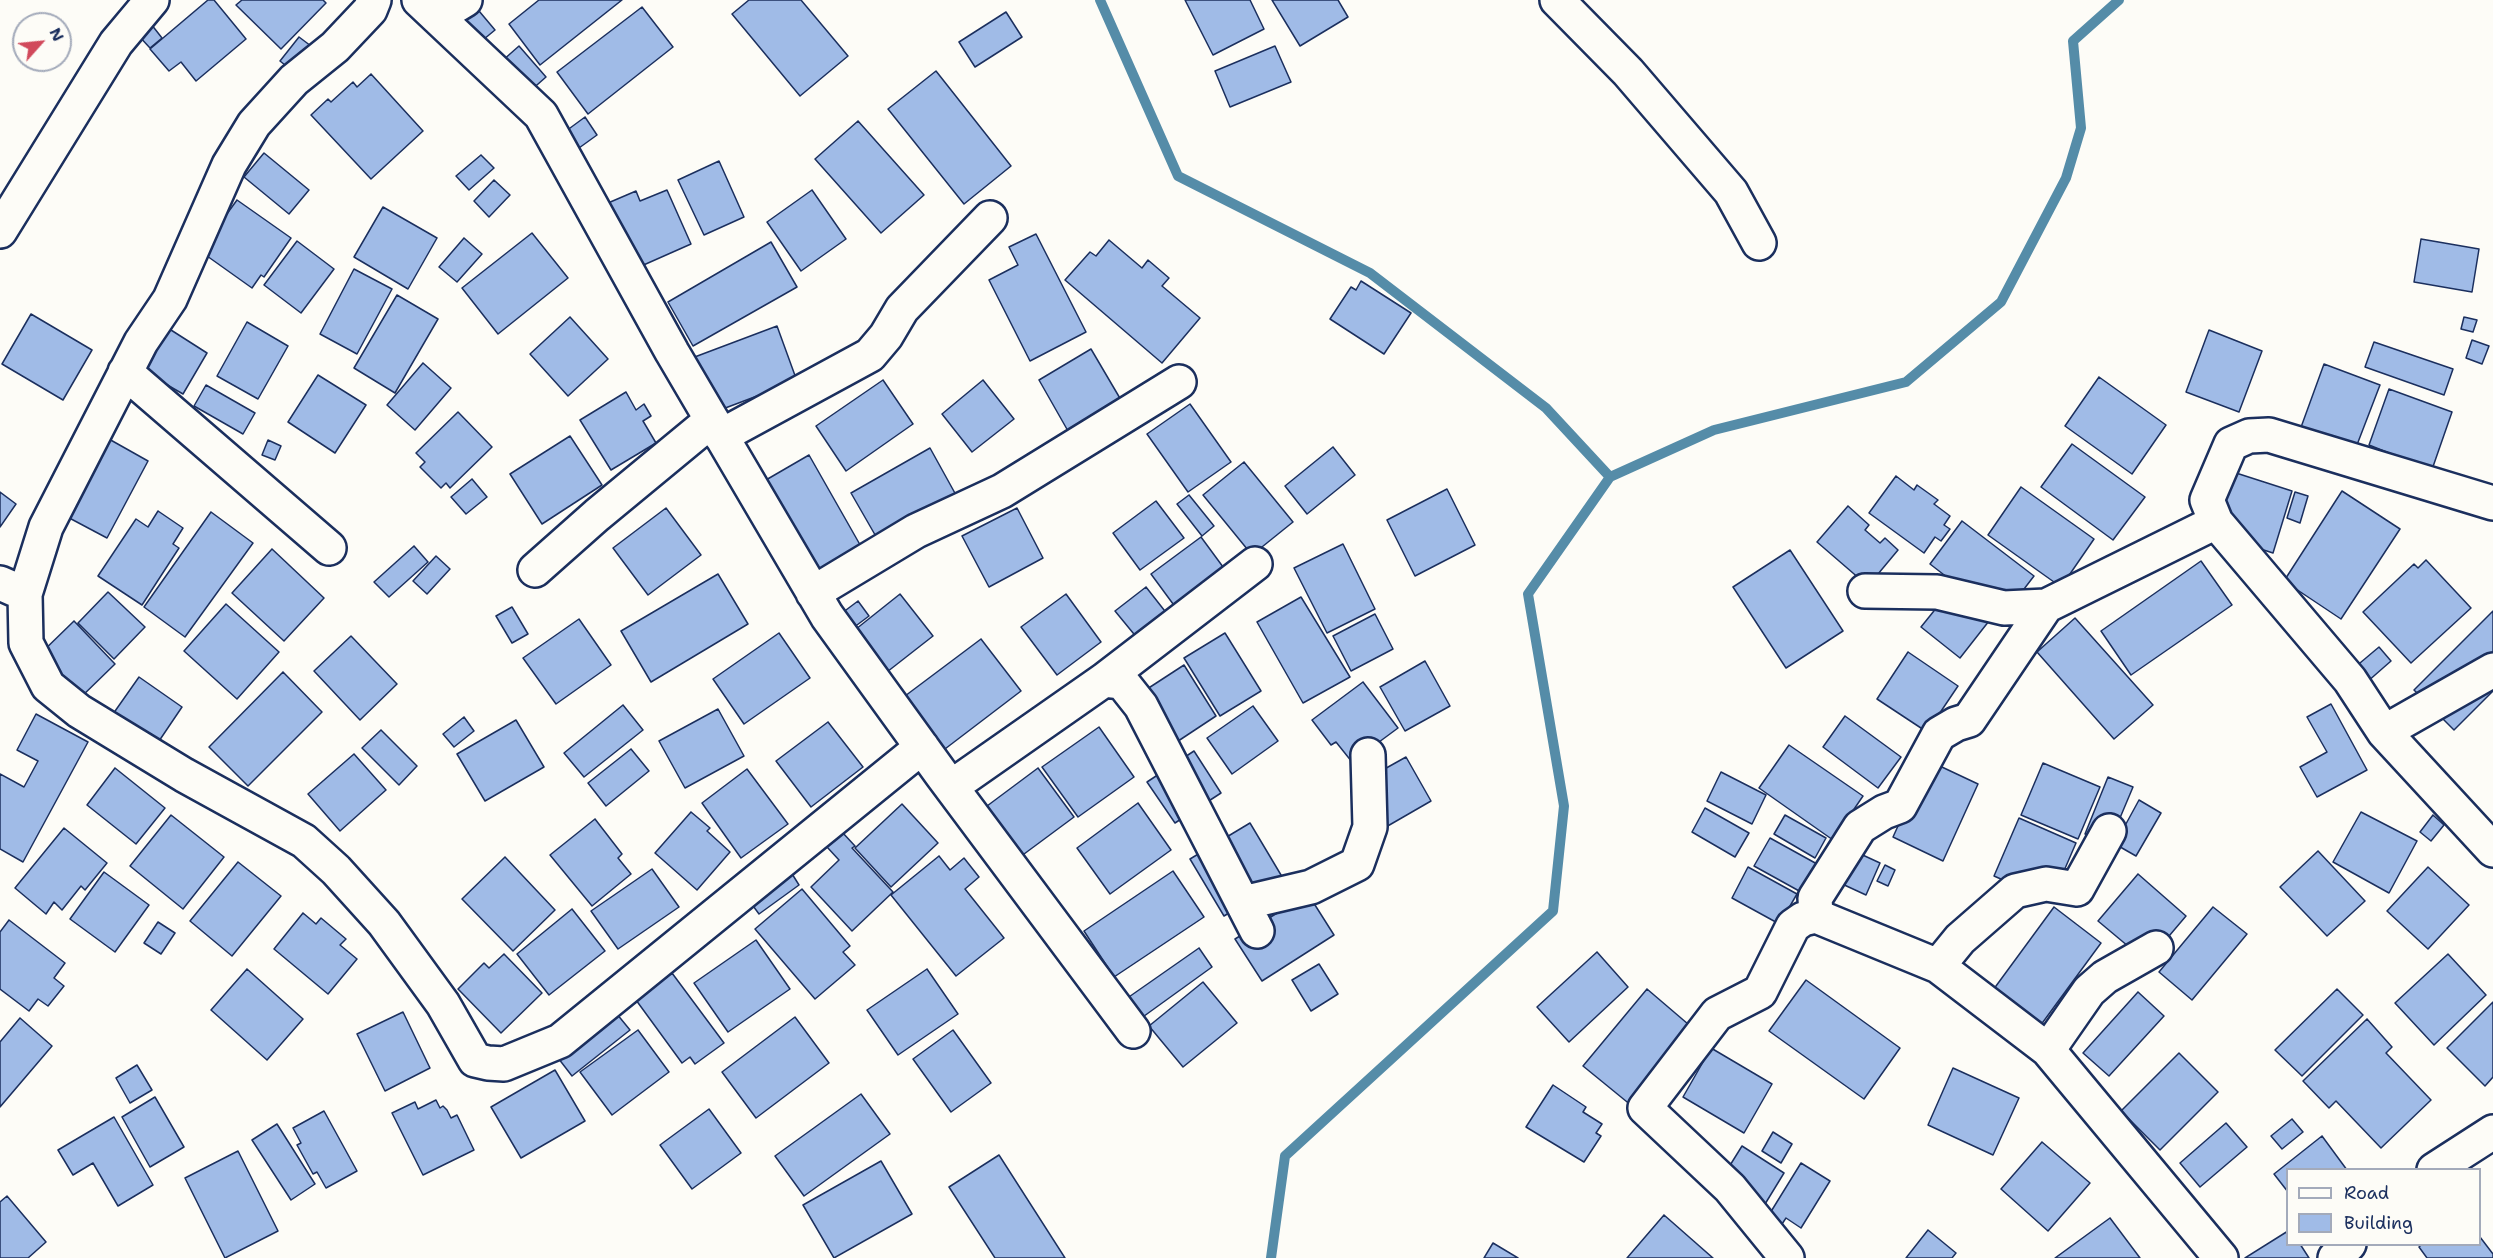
<!DOCTYPE html>
<html>
<head>
<meta charset="utf-8">
<style>
	body { margin:0 }
	#map { position:relative; width:2493px; height:1258px; overflow:hidden; background:#fdfcf7; font-family:"Shantell Sans",sans-serif }
	canvas { display:block }
	.legend { position:absolute; left:2286px; top:1168px; width:195px; height:78px; box-sizing:border-box; background:#fdfcf7; border:2px solid #a3aaba; margin:0; padding:8px 10px; list-style:none; font-size:18px; color:#1b2f5e }
	.legend li { display:flex; align-items:center; gap:12px; height:30px }
	.legend b { width:30px; border:2px solid #a3aaba }
	.north { position:absolute; left:12px; top:12px; width:60px; height:60px; box-sizing:border-box; background:#fdfcf7; border:2px solid #a3aaba; border-radius:50%; rotate:63deg; font-size:16px; font-weight:700; line-height:24px; text-align:center; color:#1b2f5e }
	.north::after { content:''; display:block; margin:auto; width:21px; height:27px; background:#d1495b; clip-path:polygon(50% 0,100% 100%,50% 72%,0 100%) }
</style>
</head>
<body>
<div id="map">
<canvas width="2493" height="1258"></canvas>
<ul class="legend">
<li><b style="height:8px;background:#fdfcf7"></b>Road</li>
<li><b style="height:16px;background:#a0bbe7"></b>Building</li>
</ul>
<div class="north">N</div>
</div>
<script>
const ctx = document.querySelector('canvas').getContext('2d');
ctx.lineJoin = 'round';
function shape(rows) {
  const path = new Path2D();
  for (const r of rows) {
    path.moveTo(r[0], r[1]);
    for (let i = 2; i < r.length; i += 2) path.lineTo(r[i], r[i + 1]);
  }
  return path;
}
function strokePath(path, color, width, dash) {
  ctx.strokeStyle = color;
  ctx.lineWidth = width;
  ctx.lineCap = dash ? 'butt' : 'round';
  ctx.setLineDash(dash || []);
  ctx.stroke(path);
}
function paint(path, color) {
  ctx.fillStyle = color;
  ctx.fill(path, 'evenodd');
}
strokePath(shape([
	[1100,0,1178,176,1370,273,1546,408,1610,477],
	[1271,1258,1285,1156,1553,911,1564,806,1528,594,1610,477,1714,430,1906,382,2001,302,2066,178,2081,128,2073,41,2119,0]
]), '#558ca8', 10);
const building = shape([
	[208,0,214,0,246,39,196,81,181,62,169,71,150,49,208,0],
	[242,0,323,0,326,3,281,49,236,5,242,0],
	[539,0,622,0,540,65,509,24,539,0],
	[749,0,801,0,848,56,800,96,732,14,749,0],
	[1185,0,1250,0,1264,29,1213,55,1185,0],
	[1272,0,1338,0,1348,17,1300,46,1272,0],
	[474,5,495,30,478,44,457,19,474,5],
	[642,7,673,47,588,114,557,72,642,7],
	[1006,12,1022,37,975,67,959,42,1006,12],
	[151,24,162,38,150,48,138,35,151,24],
	[299,37,315,49,295,73,280,61,299,37],
	[519,46,546,77,529,92,502,61,519,46],
	[1275,46,1291,82,1230,107,1215,71,1275,46],
	[936,71,1011,166,964,204,888,109,936,71],
	[371,74,423,131,371,179,311,115,328,99,331,102,353,82,357,87,371,74],
	[585,117,597,135,579,148,566,131,585,117],
	[858,121,924,195,881,233,815,159,858,121],
	[264,153,309,190,289,214,244,177,264,153],
	[481,155,494,168,469,190,456,176,481,155],
	[719,161,744,217,704,235,678,180,719,161],
	[494,180,510,195,489,217,474,201,494,180],
	[667,190,691,244,630,271,601,206,636,191,640,201,667,190],
	[812,190,846,239,801,271,767,222,812,190],
	[237,200,291,238,264,277,261,275,252,288,200,251,237,200],
	[383,207,437,238,408,289,354,257,383,207],
	[532,233,568,278,498,334,462,288,532,233],
	[1036,234,1086,332,1030,361,989,280,1018,265,1009,247,1036,234],
	[464,238,482,254,457,282,439,267,464,238],
	[2421,239,2479,249,2472,292,2414,282,2421,239],
	[1109,240,1142,268,1148,260,1169,278,1162,286,1200,318,1162,363,1065,280,1090,252,1096,256,1109,240],
	[297,241,334,269,301,313,264,285,297,241],
	[771,242,797,287,693,346,668,302,771,242],
	[354,269,392,289,357,354,320,334,354,269],
	[1361,281,1411,313,1384,354,1330,319,1351,287,1356,290,1361,281],
	[397,295,438,319,395,393,354,368,397,295],
	[31,314,92,350,63,400,2,364,31,314],
	[570,317,608,359,568,396,530,354,570,317],
	[2464,317,2477,320,2473,332,2461,329,2464,317],
	[247,322,288,346,258,399,217,376,247,322],
	[160,323,207,353,183,394,136,367,160,323],
	[777,326,797,381,712,413,692,358,777,326],
	[2209,330,2262,351,2239,412,2186,392,2209,330],
	[2472,340,2489,346,2482,364,2466,358,2472,340],
	[2374,342,2453,369,2444,395,2365,367,2374,342],
	[1091,349,1121,400,1068,431,1039,380,1091,349],
	[423,363,451,388,415,430,387,405,423,363],
	[2324,364,2380,385,2355,450,2300,430,2324,364],
	[318,375,366,405,335,453,288,422,318,375],
	[2099,377,2166,425,2132,474,2065,426,2099,377],
	[883,380,913,424,846,471,816,426,883,380],
	[983,380,1014,419,972,452,942,414,983,380],
	[206,385,255,413,243,434,194,406,206,385],
	[2389,389,2452,412,2428,481,2400,471,2404,459,2369,445,2389,389],
	[626,392,636,410,644,404,651,416,643,421,656,443,611,470,580,420,626,392],
	[1190,404,1231,462,1188,492,1147,434,1190,404],
	[458,412,492,447,450,488,446,483,441,488,420,467,425,462,416,453,458,412],
	[100,434,148,461,107,538,58,512,100,434],
	[570,436,602,485,542,524,510,474,570,436],
	[268,440,281,446,275,460,262,455,268,440],
	[2072,444,2145,497,2113,540,2041,487,2072,444],
	[1333,447,1355,475,1307,514,1285,486,1333,447],
	[930,448,956,495,878,540,851,493,930,448],
	[809,455,867,557,817,585,759,484,809,455],
	[1244,462,1293,522,1252,555,1203,495,1244,462],
	[2233,472,2292,491,2273,553,2214,534,2233,472],
	[1896,476,1914,490,1917,485,1938,500,1934,504,1950,516,1944,525,1950,529,1941,541,1935,537,1924,553,1869,513,1896,476],
	[472,479,487,497,466,514,451,497,472,479],
	[2021,487,2094,539,2061,587,1988,535,2021,487],
	[1447,489,1475,545,1415,576,1387,520,1447,489],
	[2342,491,2400,529,2341,619,2284,581,2342,491],
	[0,492,16,504,0,527,0,492],
	[2295,492,2308,496,2300,523,2287,518,2295,492],
	[1189,495,1214,526,1202,536,1177,504,1189,495],
	[1156,501,1184,538,1140,570,1113,533,1156,501],
	[1848,506,1869,525,1865,530,1880,543,1885,538,1898,550,1868,586,1817,542,1848,506],
	[666,508,701,555,648,595,613,548,666,508],
	[1017,508,1043,558,989,587,962,536,1017,508],
	[158,511,183,528,173,544,179,548,142,605,98,576,136,519,148,527,158,511],
	[211,512,253,543,185,637,144,607,211,512],
	[1962,521,2034,576,2001,619,1930,564,1962,521],
	[1201,537,1226,571,1176,608,1151,574,1201,537],
	[1343,544,1375,609,1327,633,1294,568,1343,544],
	[414,546,428,562,389,597,374,582,414,546],
	[272,549,324,598,284,641,232,593,272,549],
	[1790,550,1843,631,1786,668,1733,587,1790,550],
	[436,556,450,569,427,594,413,581,436,556],
	[2426,560,2471,608,2411,663,2363,612,2414,564,2418,568,2426,560],
	[2201,561,2232,605,2131,675,2101,631,2201,561],
	[718,574,748,624,651,682,621,631,718,574],
	[1146,587,1168,615,1138,639,1115,611,1146,587],
	[1950,591,1989,621,1960,658,1921,627,1950,591],
	[108,592,145,627,114,659,78,623,108,592],
	[900,594,933,636,878,679,846,637,900,594],
	[1066,594,1101,642,1057,675,1021,627,1066,594],
	[1301,597,1350,677,1303,703,1257,622,1301,597],
	[858,601,869,616,845,634,834,619,858,601],
	[226,604,279,652,237,699,184,651,226,604],
	[512,607,528,634,512,643,496,616,512,607],
	[2493,611,2493,691,2454,730,2414,690,2493,611],
	[1375,614,1393,649,1351,671,1333,636,1375,614],
	[2075,618,2153,705,2114,739,2037,652,2075,618],
	[579,619,611,665,556,704,523,658,579,619],
	[74,621,115,664,77,701,36,658,74,621],
	[779,633,810,678,744,724,713,679,779,633],
	[1225,633,1261,691,1220,716,1184,658,1225,633],
	[351,636,397,684,360,720,314,671,351,636],
	[981,639,1021,691,941,752,901,699,981,639],
	[2379,647,2391,661,2367,682,2354,668,2379,647],
	[1908,652,1958,686,1927,732,1877,699,1908,652],
	[1425,661,1450,706,1405,731,1380,687,1425,661],
	[1184,665,1216,716,1154,757,1121,706,1184,665],
	[283,672,322,712,248,786,209,747,283,672],
	[139,677,182,707,157,744,113,714,139,677],
	[1363,682,1398,728,1352,762,1336,742,1331,745,1312,720,1363,682],
	[2331,704,2367,770,2317,797,2300,767,2327,752,2307,717,2331,704],
	[623,705,643,730,584,777,564,753,623,705],
	[1253,706,1278,741,1232,774,1207,738,1253,706],
	[718,709,744,756,685,788,659,741,718,709],
	[36,714,88,742,23,862,0,849,0,774,24,787,38,761,17,750,36,714],
	[1845,716,1901,757,1878,788,1823,747,1845,716],
	[464,717,474,731,454,747,443,734,464,717],
	[516,720,544,767,485,801,457,754,516,720],
	[828,722,863,767,811,807,776,761,828,722],
	[1099,727,1134,777,1078,817,1042,767,1099,727],
	[381,730,417,766,399,785,362,748,381,730],
	[1789,745,1863,796,1833,840,1759,788,1789,745],
	[631,749,649,771,606,806,588,783,631,749],
	[1194,751,1221,793,1175,823,1147,782,1194,751],
	[354,754,386,790,340,831,308,794,354,754],
	[1406,757,1431,801,1379,831,1354,786,1406,757],
	[1927,760,1978,784,1943,861,1893,837,1898,826,1885,820,1927,760],
	[2043,763,2100,787,2078,839,2021,815,2043,763],
	[115,768,165,808,136,844,87,805,115,768],
	[1038,768,1074,817,1020,857,983,809,1038,768],
	[747,769,788,824,741,858,702,803,747,769],
	[1721,772,1766,795,1752,824,1707,801,1721,772],
	[2108,777,2133,787,2109,844,2085,834,2108,777],
	[2139,800,2161,813,2136,856,2115,844,2139,800],
	[1138,803,1171,850,1110,894,1077,848,1138,803],
	[902,804,938,843,891,887,855,848,902,804],
	[1705,808,1749,833,1735,857,1692,832,1705,808],
	[691,812,710,828,707,831,730,852,697,890,655,853,691,812],
	[2361,812,2417,841,2389,893,2333,862,2361,812],
	[171,815,224,857,183,909,130,866,171,815],
	[1785,815,1826,838,1815,858,1774,834,1785,815],
	[2433,815,2444,825,2431,841,2420,832,2433,815],
	[2019,818,2076,843,2051,901,1994,876,2019,818],
	[595,819,622,854,618,858,631,874,592,906,550,855,595,819],
	[1250,823,1284,880,1224,916,1190,859,1250,823],
	[64,828,107,863,85,890,81,886,62,910,54,902,46,914,15,888,64,828],
	[842,832,855,846,852,848,893,892,852,931,811,887,839,860,827,847,842,832],
	[1770,838,1817,864,1801,892,1754,866,1770,838],
	[1854,851,1880,863,1866,895,1840,883,1854,851],
	[2318,851,2365,901,2327,936,2280,887,2318,851],
	[939,856,950,870,964,858,979,877,965,889,1004,938,956,976,891,895,939,856],
	[505,857,555,910,513,951,462,899,505,857],
	[238,862,281,896,232,956,190,921,238,862],
	[1885,865,1895,870,1888,886,1877,881,1885,865],
	[1748,867,1797,894,1790,906,1793,908,1783,926,1732,898,1748,867],
	[2428,867,2469,905,2428,949,2387,911,2428,867],
	[652,869,679,907,618,949,591,911,652,869],
	[789,869,799,885,759,914,748,899,789,869],
	[1173,871,1204,917,1114,977,1084,931,1173,871],
	[104,872,149,905,115,952,70,919,104,872],
	[2138,874,2186,916,2147,962,2098,921,2138,874],
	[802,889,850,946,843,952,855,965,815,999,755,929,802,889],
	[1308,894,1334,935,1262,981,1235,939,1308,894],
	[2054,907,2101,943,2032,1037,1985,1001,2054,907],
	[2213,907,2247,934,2192,1000,2159,972,2213,907],
	[572,909,605,951,549,995,517,954,572,909],
	[303,913,316,924,321,918,346,939,340,945,357,959,328,994,274,949,303,913],
	[9,920,65,963,54,978,64,986,48,1006,38,999,29,1011,0,989,0,932,9,920],
	[158,922,175,933,161,954,144,943,158,922],
	[756,940,790,989,728,1032,694,983,756,940],
	[1199,948,1212,967,1140,1019,1126,999,1199,948],
	[1597,952,1628,987,1569,1042,1537,1007,1597,952],
	[504,954,542,993,501,1033,458,989,484,963,489,968,504,954],
	[2448,954,2486,995,2434,1045,2395,1003,2448,954],
	[1319,964,1338,994,1311,1011,1292,980,1319,964],
	[247,969,303,1019,267,1060,211,1010,247,969],
	[927,969,958,1014,898,1055,867,1010,927,969],
	[672,973,724,1043,695,1064,690,1057,682,1063,636,1000,672,973],
	[1806,980,1900,1048,1864,1099,1769,1031,1806,980],
	[1203,982,1237,1023,1183,1067,1149,1026,1203,982],
	[1647,989,1695,1030,1632,1106,1583,1066,1647,989],
	[2337,989,2363,1015,2302,1076,2275,1050,2337,989],
	[2138,992,2164,1016,2109,1076,2083,1053,2138,992],
	[2493,1002,2493,1077,2485,1086,2447,1048,2493,1002],
	[612,1008,630,1030,572,1076,555,1054,612,1008],
	[403,1012,430,1068,385,1091,357,1034,403,1012],
	[795,1017,829,1063,756,1118,722,1072,795,1017],
	[20,1018,52,1046,0,1107,0,1042,20,1018],
	[2367,1019,2392,1047,2386,1053,2431,1100,2381,1148,2336,1101,2329,1108,2303,1081,2367,1019],
	[638,1030,669,1072,612,1115,580,1072,638,1030],
	[953,1030,991,1083,951,1112,913,1059,953,1030],
	[1711,1048,1772,1084,1744,1133,1683,1097,1711,1048],
	[2179,1053,2218,1092,2160,1150,2121,1111,2179,1053],
	[137,1065,152,1090,130,1103,116,1078,137,1065],
	[1953,1068,2019,1098,1993,1155,1928,1125,1953,1068],
	[555,1070,585,1121,521,1158,491,1107,555,1070],
	[1553,1085,1586,1107,1583,1112,1602,1124,1596,1133,1601,1136,1584,1162,1526,1127,1553,1085],
	[861,1094,890,1134,804,1196,775,1156,861,1094],
	[155,1097,184,1147,150,1167,122,1117,155,1097],
	[436,1100,440,1108,443,1106,447,1110,451,1118,457,1115,474,1150,423,1175,392,1113,415,1102,418,1109,436,1100],
	[709,1109,741,1153,692,1189,660,1145,709,1109],
	[324,1111,357,1171,326,1188,317,1172,313,1174,297,1145,301,1143,293,1128,324,1111],
	[114,1117,153,1185,118,1206,93,1163,73,1175,58,1150,114,1117],
	[2292,1119,2303,1132,2282,1149,2271,1136,2292,1119],
	[2226,1123,2247,1147,2200,1187,2180,1163,2226,1123],
	[277,1124,315,1184,291,1200,252,1140,277,1124],
	[1773,1132,1792,1144,1781,1163,1762,1151,1773,1132],
	[2322,1136,2347,1170,2288,1170,2288,1192,2274,1174,2322,1136],
	[2042,1142,2090,1183,2048,1231,2001,1189,2042,1142],
	[1742,1146,1784,1173,1762,1209,1719,1183,1742,1146],
	[238,1151,278,1231,225,1258,185,1178,238,1151],
	[999,1155,1065,1258,995,1258,949,1187,999,1155],
	[881,1161,912,1214,834,1258,803,1205,881,1161],
	[1801,1163,1830,1181,1801,1228,1786,1218,1780,1227,1767,1218,1801,1163],
	[7,1196,46,1242,28,1258,0,1258,0,1202,7,1196],
	[1664,1215,1713,1258,1627,1258,1664,1215],
	[2110,1218,2140,1258,2055,1258,2110,1218],
	[1928,1230,1956,1253,1952,1258,1906,1258,1928,1230],
	[2288,1231,2288,1244,2300,1244,2309,1258,2245,1258,2288,1231],
	[2480,1237,2493,1254,2493,1258,2427,1258,2419,1247,2422,1244,2480,1244,2480,1237],
	[1493,1243,1518,1258,1484,1258,1493,1243]
]);
paint(building, '#a0bbe7');
strokePath(building, '#1b2f5e', 1.5);
const street = shape([
	[374,0,370,10,335,47,294,80,254,124,229,165,170,299,141,342,46,527,25,594,26,643,48,686,79,711,184,775,304,841,336,870,384,923,443,1004,475,1060,488,1063,504,1064,560,1041,922,747],
	[419,0,541,115,672,352,827,616,942,775,1133,1031],
	[1557,0,1628,72,1731,192,1759,243],
	[437,17,465,0],
	[0,231,116,43,152,0],
	[125,372,329,548],
	[721,436,870,355,886,336,902,309,990,218],
	[2493,503,2269,435,2249,436,2231,444,2207,500,2216,522,2350,680,2384,732,2493,850],
	[535,570,597,515,712,420],
	[0,583,25,594],
	[1865,591,1937,592,2004,608,2046,606,2216,522],
	[813,593,916,531,1002,491,1179,382],
	[1104,680,1122,682,1141,706,1257,931],
	[2384,732,2493,670],
	[951,787,1104,680,1255,564],
	[1243,903,1311,887,1357,864,1370,827,1368,755],
	[1816,916,1815,898,1860,827,1884,812,1900,806,1939,734,1956,724,1969,720,2046,606],
	[1938,966,1960,939,2015,891,2046,884,2077,889,2109,831],
	[2048,1050,2089,991,2105,977,2156,948],
	[2434,1170,2493,1132],
	[1787,1258,1730,1188,1645,1108,1717,1014,1760,992,1793,926,1803,919,1816,916,1938,966,2048,1050,2221,1258],
	[2335,1258,2349,1244]
]);
strokePath(street, '#1b2f5e', 38);
strokePath(street, '#fdfcf7', 33);
</script>
</body>
</html>
